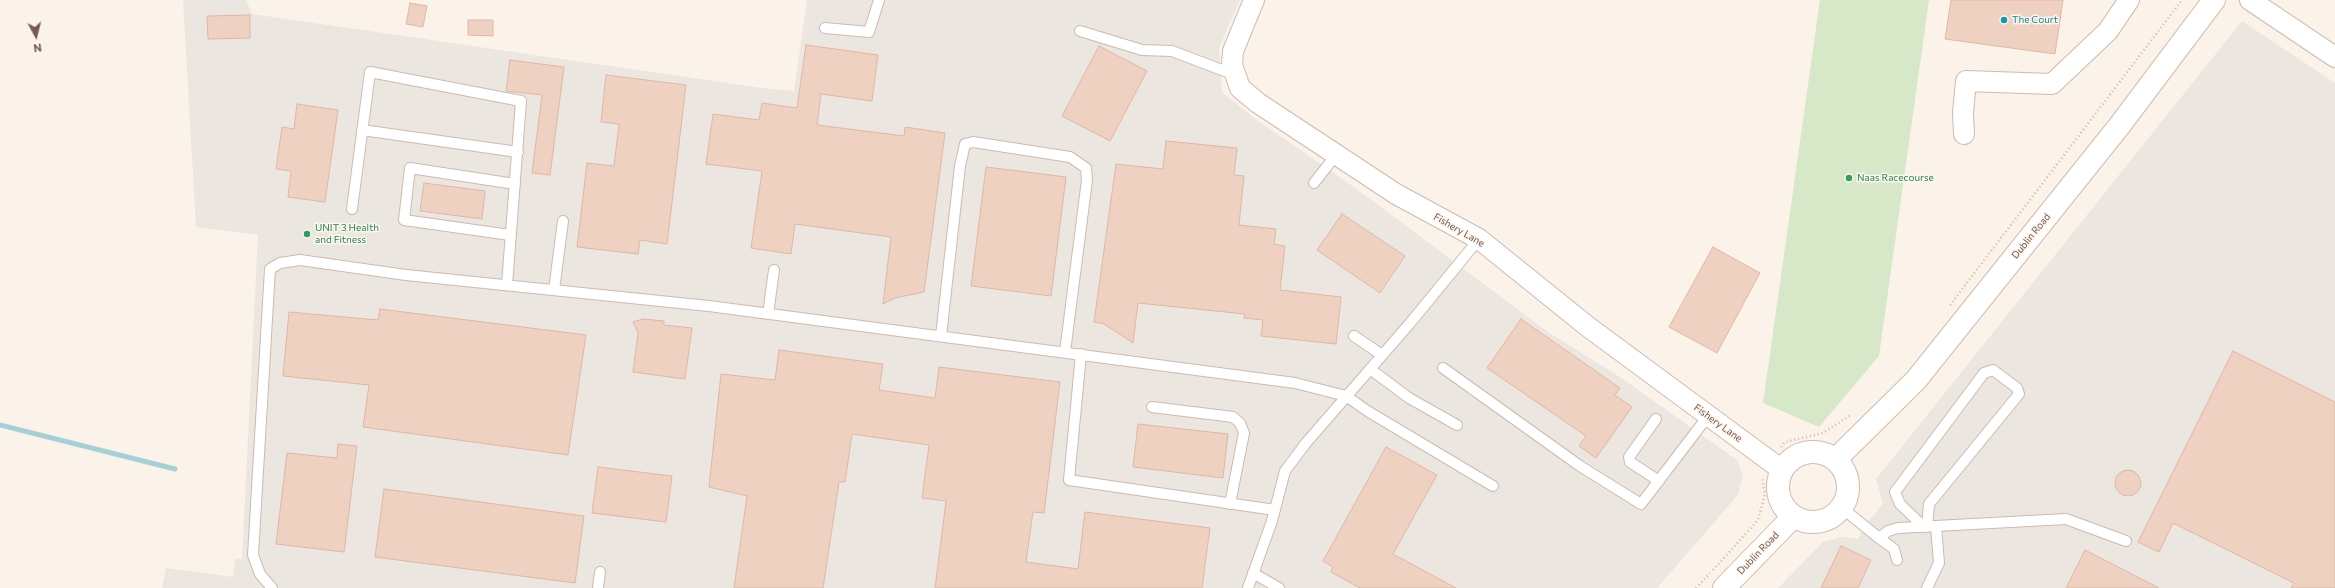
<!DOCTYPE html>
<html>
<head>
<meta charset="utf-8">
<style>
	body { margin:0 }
	#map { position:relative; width:2335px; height:588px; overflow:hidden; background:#fbf3e9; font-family:Commissioner,sans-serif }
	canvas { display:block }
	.north { position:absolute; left:16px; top:16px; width:40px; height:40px; -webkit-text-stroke:3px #fef7ef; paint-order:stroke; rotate:173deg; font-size:11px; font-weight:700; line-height:16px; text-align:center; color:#74594e }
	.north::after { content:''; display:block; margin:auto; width:14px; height:18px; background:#74594e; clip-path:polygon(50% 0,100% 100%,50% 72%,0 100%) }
</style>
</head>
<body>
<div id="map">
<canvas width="2335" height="588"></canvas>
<div class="north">N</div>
</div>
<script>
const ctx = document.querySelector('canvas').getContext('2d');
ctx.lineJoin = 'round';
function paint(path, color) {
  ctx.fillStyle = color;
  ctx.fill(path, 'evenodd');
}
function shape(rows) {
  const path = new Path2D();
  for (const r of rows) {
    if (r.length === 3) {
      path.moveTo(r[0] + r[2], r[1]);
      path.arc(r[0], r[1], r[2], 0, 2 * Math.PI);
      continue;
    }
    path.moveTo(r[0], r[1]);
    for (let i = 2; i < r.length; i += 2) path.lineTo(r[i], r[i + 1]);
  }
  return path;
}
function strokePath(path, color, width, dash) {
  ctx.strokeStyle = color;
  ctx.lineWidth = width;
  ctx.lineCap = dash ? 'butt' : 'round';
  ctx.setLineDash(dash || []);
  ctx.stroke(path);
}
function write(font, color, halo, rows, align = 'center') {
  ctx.font = font + ' Commissioner,sans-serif';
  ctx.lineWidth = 3;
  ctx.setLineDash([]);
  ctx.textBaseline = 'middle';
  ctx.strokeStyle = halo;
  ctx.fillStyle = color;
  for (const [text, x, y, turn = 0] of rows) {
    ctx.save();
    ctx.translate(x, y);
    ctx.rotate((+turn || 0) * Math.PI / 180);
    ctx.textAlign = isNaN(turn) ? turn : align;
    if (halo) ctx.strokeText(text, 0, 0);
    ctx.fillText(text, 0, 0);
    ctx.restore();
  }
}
paint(shape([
	[183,0,246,0,252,14,762,88,794,91,807,0,1240,0,1219,48,1222,92,1254,118,1354,187,1548,332,1620,377,1737,460,1743,476,1738,495,1657,588,162,588,166,568,233,577,235,559,242,559,258,235,196,227],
	[2242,21,2335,83,2335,588,1778,588,1823,542,1842,537,1858,539,1864,526,1883,504,1876,479]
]), '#ece6e1');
paint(shape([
	[1820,0,1929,0,1879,356,1819,427,1763,403]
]), '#d7e8c8');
strokePath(shape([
	[0,425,175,469]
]), '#a5d0d5', 5);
const building = shape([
	[1951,0,2063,0,2055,54,1945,39,1951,0],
	[410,3,427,6,423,27,406,24,410,3],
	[250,15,250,38,208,39,207,16,250,15],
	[468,20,493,20,493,36,468,35,468,20],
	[806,45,878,55,872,101,821,94,817,125,904,136,905,127,945,133,924,292,895,298,883,304,891,237,795,224,791,254,751,248,762,171,706,164,713,114,759,120,762,103,797,108,806,45],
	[1099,46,1147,71,1110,141,1062,116,1099,46],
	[510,60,564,67,550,175,532,173,542,95,506,91,510,60],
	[606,75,686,85,667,244,640,240,638,254,577,247,587,163,614,166,619,124,601,122,606,75],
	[297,104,338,110,325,202,288,197,291,171,276,169,282,127,294,129,297,104],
	[1166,141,1237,148,1234,175,1244,176,1239,225,1276,229,1274,244,1285,246,1280,290,1341,297,1336,344,1261,336,1263,320,1244,318,1245,314,1138,303,1133,343,1104,324,1094,322,1116,164,1163,169,1166,141],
	[986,167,1066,177,1051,296,971,286,986,167],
	[424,183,485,191,482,219,420,211,424,183],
	[1342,214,1405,256,1380,293,1317,250,1342,214],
	[1713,247,1760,273,1717,353,1669,327,1713,247],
	[380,309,586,335,568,455,363,427,369,385,283,376,289,312,378,320,380,309],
	[643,319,664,321,664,325,692,328,685,379,633,372,638,333,633,322,643,319],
	[1521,319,1620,388,1615,395,1632,407,1596,458,1579,446,1586,436,1487,368,1521,319],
	[779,350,883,364,879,390,935,398,939,367,1060,382,1044,513,1033,512,1026,562,1078,569,1085,512,1210,528,1202,588,935,588,946,501,922,498,929,445,852,434,845,482,839,482,823,588,734,588,747,496,709,487,721,374,775,380,779,350],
	[2233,351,2335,402,2335,588,2291,588,2294,583,2173,523,2159,552,2138,542,2233,351],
	[1138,424,1228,434,1223,478,1133,467,1138,424],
	[338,444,357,446,344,552,276,544,287,453,337,458,338,444],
	[1386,447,1437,475,1393,554,1456,588,1360,588,1331,572,1333,567,1323,561,1386,447],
	[598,467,672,476,666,522,592,513,598,467],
	[2128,483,13],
	[384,489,584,516,575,583,375,557,384,489],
	[1841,546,1871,560,1858,588,1821,588,1841,546],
	[2085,550,2159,588,2066,588,2085,550]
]);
paint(building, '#efd1c2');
strokePath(building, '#e0b7a3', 1);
const service = shape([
	[825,28,869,32,879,0],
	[1080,31,1142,50,1172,51,1235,75],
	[362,130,518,152],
	[1314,183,1336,155],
	[352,209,370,72,521,101,507,285],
	[510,235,404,220,410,168,515,184],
	[554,290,563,221],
	[768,314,774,270],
	[941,336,960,166,965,144,973,142,1070,157,1086,168,1087,180,1065,352],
	[1354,336,1382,355],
	[1081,354,1069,480,1275,510],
	[1443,368,1580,466,1641,504,1708,416],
	[1370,369,1409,398,1457,425],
	[1152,407,1233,417,1240,423,1244,433,1230,504],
	[1656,419,1629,457,1630,462,1659,481],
	[1842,508,1879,538,1888,531,1898,528,2066,519,2126,541],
	[1924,527,1900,504,1895,492,1984,373,1993,370,2017,388,2019,394,1929,504,1927,527],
	[1879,538,1894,549,1897,560],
	[1253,573,1279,588],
	[272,588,260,574,253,555,270,269,280,263,300,260,406,275,709,306,1295,383,1346,396,1369,412,1493,486],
	[598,588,600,572],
	[1248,588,1272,521,1285,471,1306,443,1411,322,1479,239],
	[1927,588,1939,563,1936,527]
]);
const minor = shape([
	[1254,0,1233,51,1232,65,1240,88,1258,103,1396,194,1479,239,1587,326,1782,470],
	[2250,0,2335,57],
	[1964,134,1963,113,1966,81,2052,84,2108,31,2129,0]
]);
const secondary = shape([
	[1813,487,35],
	[1835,460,1916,380,2120,125,2214,0],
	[1724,588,1793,517]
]);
strokePath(service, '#cdbaaf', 12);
strokePath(minor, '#cdbaaf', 22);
strokePath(secondary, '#d1bcb0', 24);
strokePath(shape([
	[1950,305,2182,0],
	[1781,447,1785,442,1823,433,1851,415],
	[1713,570,1758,520,1765,494,1762,477],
	[1696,588,1710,573]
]), '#d4b4a5', 2.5, [1, 3]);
strokePath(service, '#fff', 10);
strokePath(minor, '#fff', 20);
strokePath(secondary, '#fff', 22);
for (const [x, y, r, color] of [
	[2004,20,4,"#0f9aa8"],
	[1849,178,4,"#2e9e5b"],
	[307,234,4,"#2e9e5b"]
]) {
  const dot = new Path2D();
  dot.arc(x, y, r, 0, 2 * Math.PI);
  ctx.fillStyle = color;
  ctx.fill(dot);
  strokePath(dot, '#fef7ef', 1.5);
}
write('10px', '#0d838f', '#fef7ef', [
	["The Court",2012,20]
], 'left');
write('10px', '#27864d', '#fef7ef', [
	["Naas Racecourse",1857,178],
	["UNIT 3 Health",315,228],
	["and Fitness",315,240]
], 'left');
write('10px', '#74594e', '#fef7ef', [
	["Fishery Lane",1459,230,30],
	["Dublin Road",2031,236,-51],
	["Fishery Lane",1718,423,36],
	["Dublin Road",1758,553,-46]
]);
</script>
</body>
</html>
